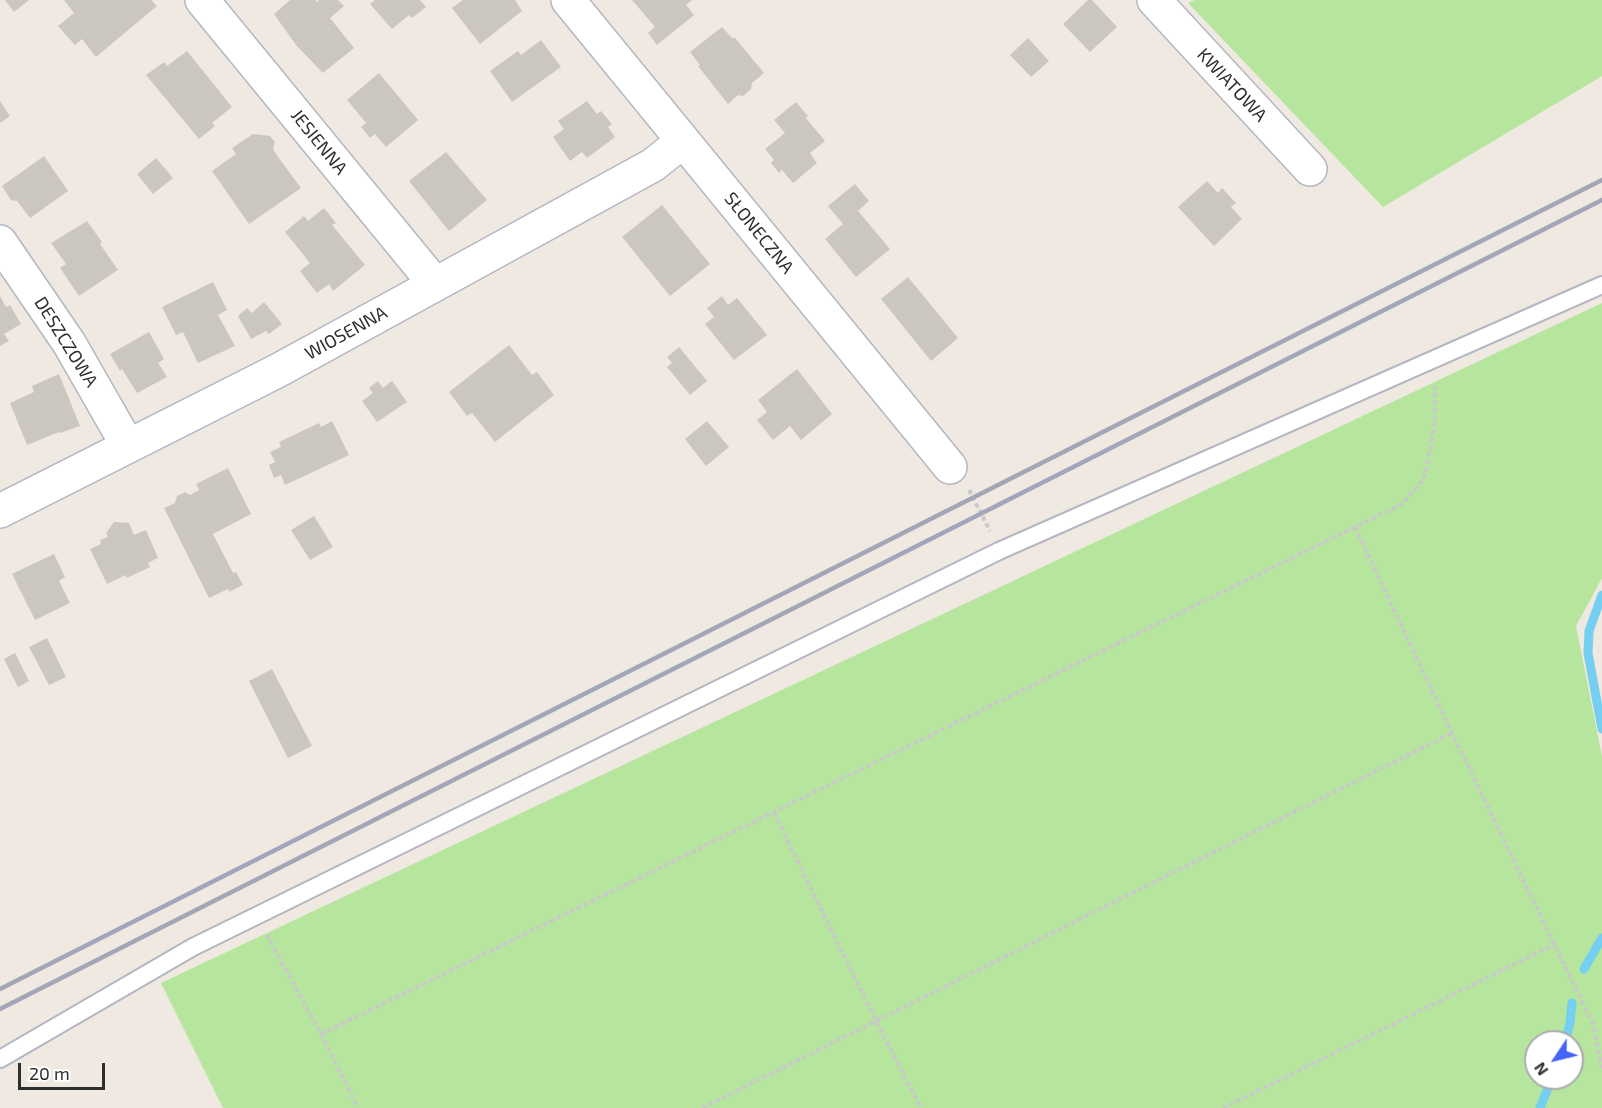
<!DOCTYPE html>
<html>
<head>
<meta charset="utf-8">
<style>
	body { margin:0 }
	#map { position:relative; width:1602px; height:1108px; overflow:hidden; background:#efe9e1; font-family:"Exo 2",sans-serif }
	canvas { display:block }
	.north { position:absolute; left:1524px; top:1030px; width:60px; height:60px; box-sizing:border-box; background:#fff; border:2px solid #ababab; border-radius:50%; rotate:235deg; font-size:16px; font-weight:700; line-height:24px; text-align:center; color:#2e2e2e }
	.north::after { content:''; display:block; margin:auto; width:21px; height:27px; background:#4264fb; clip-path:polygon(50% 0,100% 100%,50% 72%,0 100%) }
	.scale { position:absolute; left:18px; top:1063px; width:87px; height:27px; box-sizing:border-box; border:3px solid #2e2e2e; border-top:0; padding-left:8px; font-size:18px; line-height:21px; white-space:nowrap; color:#2e2e2e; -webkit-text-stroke:4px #fff; paint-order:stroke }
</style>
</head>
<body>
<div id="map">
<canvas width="1602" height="1108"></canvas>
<div class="north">N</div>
<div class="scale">20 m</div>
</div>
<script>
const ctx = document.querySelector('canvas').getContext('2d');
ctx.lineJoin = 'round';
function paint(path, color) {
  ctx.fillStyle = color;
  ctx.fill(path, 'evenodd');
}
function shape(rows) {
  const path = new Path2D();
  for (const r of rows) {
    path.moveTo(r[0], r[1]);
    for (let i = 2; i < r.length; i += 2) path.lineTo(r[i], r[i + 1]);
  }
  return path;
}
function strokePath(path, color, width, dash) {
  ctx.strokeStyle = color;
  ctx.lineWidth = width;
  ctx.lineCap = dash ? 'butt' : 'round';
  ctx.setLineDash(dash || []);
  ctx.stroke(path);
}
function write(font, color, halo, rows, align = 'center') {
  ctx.font = font + ' "Exo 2",sans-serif';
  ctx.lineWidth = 5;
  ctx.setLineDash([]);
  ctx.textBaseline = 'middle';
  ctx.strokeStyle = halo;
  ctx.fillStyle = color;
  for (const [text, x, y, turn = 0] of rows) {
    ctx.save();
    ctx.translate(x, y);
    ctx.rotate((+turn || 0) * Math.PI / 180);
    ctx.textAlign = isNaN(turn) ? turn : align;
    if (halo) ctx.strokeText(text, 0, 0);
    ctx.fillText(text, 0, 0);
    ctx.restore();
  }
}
paint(shape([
	[1195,0,1602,0,1602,76,1383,207,1188,3],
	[1602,303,1602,578,1576,626,1602,757,1602,1108,223,1108,161,983],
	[1536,1042,1572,1042,1572,1078,1536,1078]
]), '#b6e59e');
strokePath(shape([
	[1602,595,1589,631,1588,653,1602,729],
	[1584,969,1602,938],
	[1565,1042,1570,1023,1572,1003],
	[1540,1108,1552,1078]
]), '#75cff0', 9);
paint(shape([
	[5,0,29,0,14,12],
	[64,0,151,0,157,6,96,57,82,39,75,45,58,26,74,13],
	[290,0,315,0,317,2,319,0,338,0,344,6,330,18,354,48,323,73,296,45,274,14],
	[375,0,420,0,426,7,412,18,409,15,392,29,370,4],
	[463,0,515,0,522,11,480,44,452,8],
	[632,0,692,0,686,5,694,15,657,45,648,33,655,27],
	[1088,0,1092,0,1117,27,1090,52,1063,24],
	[722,27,732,38,735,38,764,73,752,83,751,89,743,96,738,95,728,104,698,66,700,65,690,52],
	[1028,38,1049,61,1031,77,1010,55],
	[541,40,561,67,512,102,490,71,518,51,521,55],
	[187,51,232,107,212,123,215,126,199,139,146,75,164,62,167,66],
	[379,73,418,120,386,147,375,134,370,138,361,127,366,123,347,100],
	[0,101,10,116,0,123],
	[587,101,597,114,601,111,612,124,608,127,615,137,587,158,582,152,570,161,553,137,564,129,558,121],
	[796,102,808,116,806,118,825,141,810,153,817,163,793,183,782,170,779,173,771,163,774,160,765,149,785,133,774,120],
	[253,134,270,136,275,142,273,149,278,157,301,188,249,224,212,171,236,154,232,148],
	[446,152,487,200,449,231,409,181],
	[44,156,68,191,30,218,17,201,11,200,2,186],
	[156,158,173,178,153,194,137,174],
	[1207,181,1218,193,1222,188,1236,203,1231,207,1242,219,1214,246,1178,207],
	[855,184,869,201,858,211,890,249,856,277,825,239,843,224,828,206],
	[662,205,710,264,670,296,622,237],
	[324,208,336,223,332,225,365,265,333,291,329,284,317,293,300,271,310,263,285,232,304,216,308,221],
	[87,221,102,242,100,244,118,270,79,296,60,268,66,264,51,243],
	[908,277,958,338,931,361,881,299],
	[213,282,227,310,218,315,235,346,198,363,183,332,176,335,162,307],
	[0,296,6,307,10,305,21,324,4,334,9,341,0,346],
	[722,296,728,305,737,298,767,335,734,360,705,324,714,317,707,308],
	[264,302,282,324,269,334,266,331,251,339,238,316,247,308,252,313],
	[149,332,164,359,158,363,167,377,137,393,122,369,120,371,110,354],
	[509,345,532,375,537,372,554,395,495,442,472,413,467,416,449,392],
	[679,347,707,381,690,395,667,367,672,363,667,357],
	[797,369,832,414,801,440,790,426,773,440,757,420,767,412,758,400],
	[59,374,80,426,60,433,59,432,27,445,10,403,34,392,32,386],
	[378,381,383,388,392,381,407,402,377,422,362,401,373,393,369,388],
	[332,421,349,455,285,485,281,475,274,478,269,465,275,462,270,452,281,447,279,442,319,423,321,427],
	[707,421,729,447,706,466,685,439],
	[228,468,251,514,213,534,233,573,236,572,243,585,229,592,228,589,209,598,164,508,175,503,177,496,185,492,190,495,199,490,196,484],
	[314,516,333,547,310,560,291,530],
	[114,522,129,523,134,535,146,530,158,558,148,563,150,567,127,578,126,575,107,584,90,549,101,544,100,540,108,537,106,533],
	[54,554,65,577,59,581,70,603,35,620,12,574],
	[47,638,66,677,49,685,29,647],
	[15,653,29,681,18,687,4,659],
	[272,669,312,746,288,758,249,681]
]), '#cbc7bf');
const service = shape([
	[0,1059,193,947,999,551,1602,285]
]);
const minor = shape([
	[202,0,435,284],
	[568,0,950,467],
	[1154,0,1310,169],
	[0,242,69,343,128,446],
	[0,511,279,370,653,165,683,141]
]);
strokePath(service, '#b4b7c1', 20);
strokePath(minor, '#b4b7c1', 36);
strokePath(shape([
	[969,490,990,531],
	[1355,527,1452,733,1593,1024,1602,1068],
	[774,813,876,1021,921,1108],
	[267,935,321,1034,358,1108],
	[321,1034,1402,504,1424,479,1435,423,1435,383],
	[702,1108,1452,733],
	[1223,1108,1555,944]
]), '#c9c9c9', 4, [4.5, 3]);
strokePath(service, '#fff', 16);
strokePath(minor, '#fff', 33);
strokePath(shape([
	[0,989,1602,180],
	[0,1009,1602,200]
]), '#a3a6b8', 4.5);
write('18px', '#2e2e2e', '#fff', [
	["KWIATOWA",1232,85,47],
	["JESIENNA",319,142,51],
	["SŁONECZNA",759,233,51],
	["WIOSENNA",346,333,-29],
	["DESZCZOWA",66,342,58]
]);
</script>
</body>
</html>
